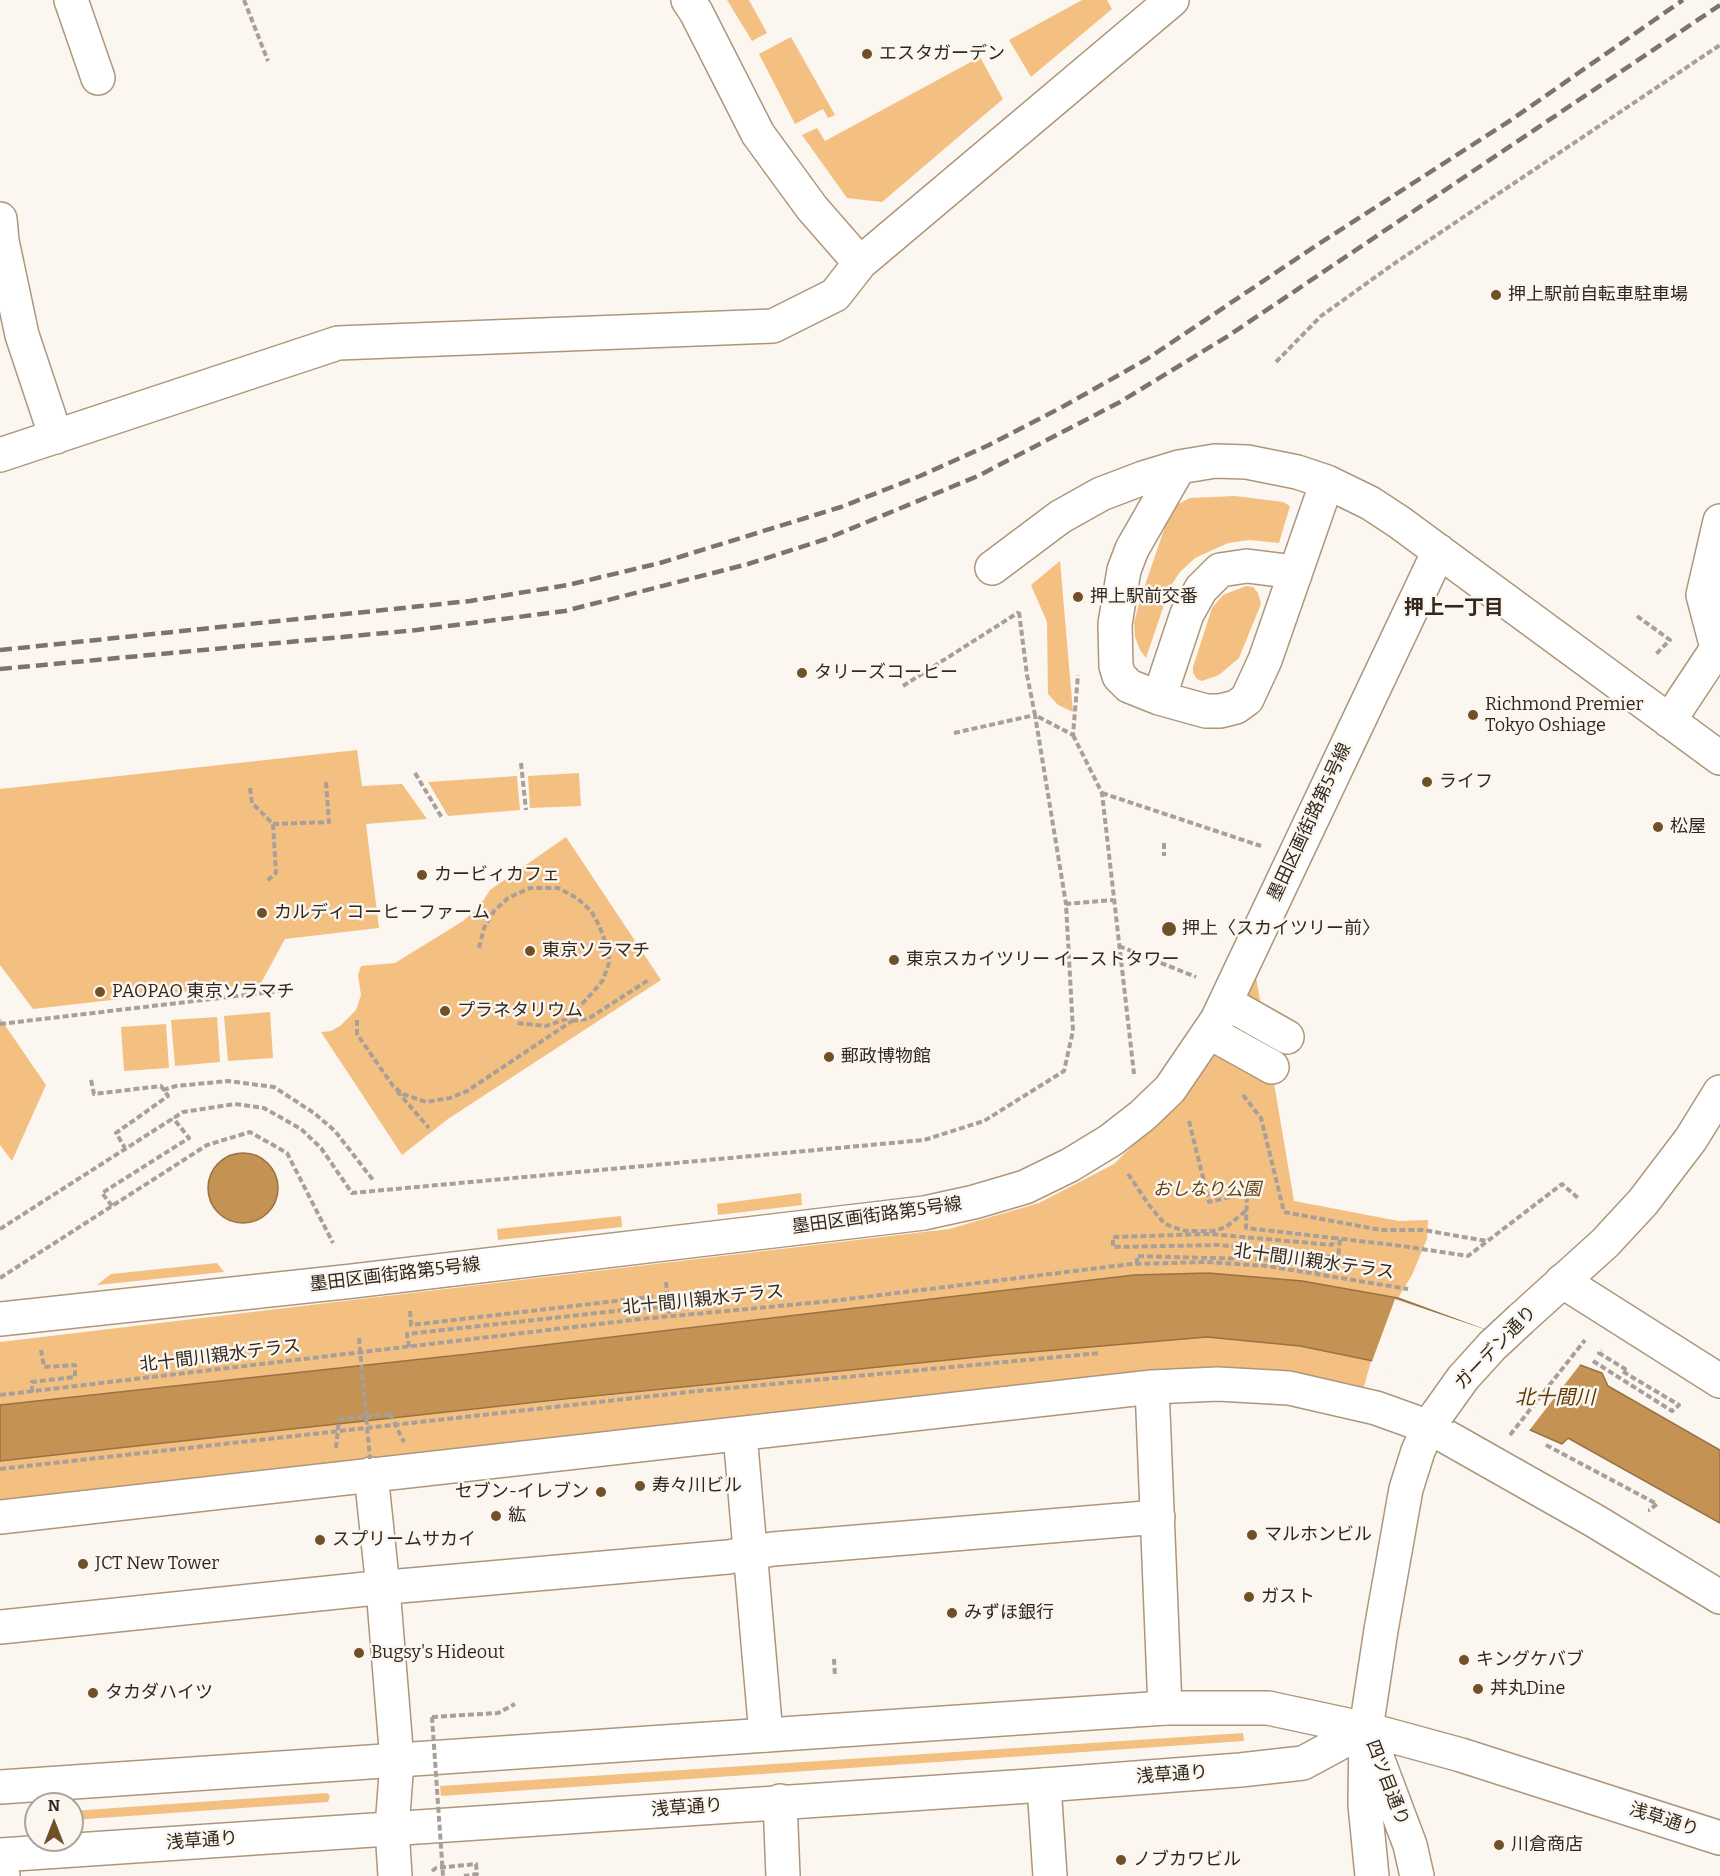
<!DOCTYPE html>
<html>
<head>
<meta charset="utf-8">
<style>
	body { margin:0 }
	#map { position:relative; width:1720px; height:1876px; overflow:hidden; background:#fbf6f0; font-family:Bitter,serif }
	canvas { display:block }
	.north { position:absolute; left:24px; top:1792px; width:60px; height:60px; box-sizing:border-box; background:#fbf6f0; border:2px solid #aba49c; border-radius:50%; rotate:0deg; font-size:16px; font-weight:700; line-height:24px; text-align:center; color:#32281d }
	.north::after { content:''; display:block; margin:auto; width:21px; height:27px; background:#705027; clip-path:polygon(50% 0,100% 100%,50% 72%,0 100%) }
</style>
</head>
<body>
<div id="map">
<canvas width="1720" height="1876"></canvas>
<div class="north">N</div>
</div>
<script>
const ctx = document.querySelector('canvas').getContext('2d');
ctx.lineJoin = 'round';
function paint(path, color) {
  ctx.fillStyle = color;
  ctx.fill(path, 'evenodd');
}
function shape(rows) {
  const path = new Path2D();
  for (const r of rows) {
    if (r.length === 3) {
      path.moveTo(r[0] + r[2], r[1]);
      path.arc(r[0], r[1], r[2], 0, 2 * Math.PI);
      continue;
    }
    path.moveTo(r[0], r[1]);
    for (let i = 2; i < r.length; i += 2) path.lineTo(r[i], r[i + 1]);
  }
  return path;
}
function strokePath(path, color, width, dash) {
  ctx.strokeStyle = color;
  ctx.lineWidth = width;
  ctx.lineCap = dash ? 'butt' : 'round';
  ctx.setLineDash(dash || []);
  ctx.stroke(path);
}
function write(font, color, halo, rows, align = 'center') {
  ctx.font = font + ' Bitter,"Noto Sans JP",serif';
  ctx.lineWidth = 5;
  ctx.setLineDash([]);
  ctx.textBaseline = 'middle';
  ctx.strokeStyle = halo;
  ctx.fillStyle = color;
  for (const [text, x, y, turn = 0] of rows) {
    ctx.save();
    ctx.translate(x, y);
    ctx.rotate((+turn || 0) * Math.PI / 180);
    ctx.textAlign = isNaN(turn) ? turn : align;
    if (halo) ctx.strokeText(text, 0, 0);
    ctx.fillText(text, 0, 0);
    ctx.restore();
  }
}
paint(shape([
	[727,0,749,0,767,33,752,41],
	[1082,0,1107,0,1112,9,1031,77,1009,40],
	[791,37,835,115,828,118,823,109,795,124,759,54],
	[980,57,1003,99,882,202,847,198,802,135,817,128,825,141],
	[1235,496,1283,502,1290,506,1279,543,1249,540,1228,543,1195,558,1180,572,1170,587,1146,658,1140,650,1135,637,1134,622,1142,594,1169,515,1178,504,1190,498],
	[1060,561,1073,712,1058,705,1048,694,1047,622,1031,585],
	[1246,586,1253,587,1258,593,1261,604,1239,658,1219,675,1202,681,1197,679,1193,673,1193,667,1212,608,1223,595],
	[357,750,362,786,402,784,427,819,366,824,379,928,285,939,261,983,33,1009,0,965,0,789],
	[579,773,581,806,530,808,528,776],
	[517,776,520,810,448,816,428,782],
	[566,837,661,980,448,1119,402,1155,321,1032,331,1031,340,1026,356,1010,361,995,358,975,361,966,395,963,463,921,479,907,490,890],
	[1256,977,1294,1201,1399,1221,1428,1220,1427,1239,1412,1275,1398,1298,1302,1281,1134,1275,394,1362,400,1417,997,1355,1207,1337,1300,1346,1371,1361,1362,1394,1326,1385,0,1502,0,1461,248,1434,0,1406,0,1342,949,1229,1039,1203,1114,1164,1169,1110,1194,1081],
	[270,1012,273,1058,228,1061,224,1016],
	[217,1017,220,1062,175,1066,171,1020],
	[0,1018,46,1085,12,1161,0,1145],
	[166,1024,169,1068,124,1071,121,1027],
	[801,1193,802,1205,718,1215,717,1204],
	[621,1216,622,1227,498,1240,497,1229],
	[217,1263,224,1272,97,1285,111,1274],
	[1243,1733,1244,1741,441,1796,440,1786],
	[327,1793,330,1796,328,1802,72,1820,72,1811]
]), '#f3c082');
const water = shape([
	[243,1188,35],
	[1208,1273,1302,1281,1398,1298,1602,1373,1608,1386,1720,1450,1720,1523,1568,1438,1562,1444,1373,1361,1300,1346,1207,1337,997,1355,565,1399,0,1461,0,1405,468,1354,1134,1275,1208,1273]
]);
paint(water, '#c49252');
strokePath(water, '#987242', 1.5);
paint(shape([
	[1395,1299,1582,1362,1528,1432,1371,1364]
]), '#fbf6f0');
const minor = shape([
	[71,0,98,78],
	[688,0,696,12,758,134,812,208,860,263],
	[0,219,2,241,22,335,56,437],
	[0,455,338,343,773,326,835,295,860,263,1172,0],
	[1179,467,1132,549,1124,570,1115,624,1116,666,1119,676,1129,686,1159,698,1206,711,1220,711,1236,707,1247,699,1265,660,1327,482],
	[992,568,1060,517,1101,494,1143,478,1179,467,1215,461,1247,462,1297,472,1327,482,1370,503,1399,522,1720,758],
	[1717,648,1703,595,1720,521],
	[1159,698,1187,614,1201,589,1220,570,1247,566,1279,570,1295,575],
	[1669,721,1720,644],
	[1227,1003,1287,1037],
	[1209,1032,1272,1067],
	[1562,1281,1720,1381],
	[0,1319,353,1281,924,1213,974,1202,1025,1187,1070,1165,1111,1140,1143,1115,1170,1089,1217,1020,1439,551],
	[1152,1387,1165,1708],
	[740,1434,766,1735],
	[371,1474,383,1588,397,1761,392,1828,395,1876],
	[0,1517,1152,1387,1218,1384,1289,1388,1376,1408,1429,1427,1595,1521,1720,1597],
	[0,1627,366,1589,728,1557,773,1549,1158,1517],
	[1044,1785,1050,1876],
	[780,1801,783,1876],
	[0,1861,3,1876]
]);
const major = shape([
	[1521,1319,1605,1243,1643,1202,1691,1139,1720,1092],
	[1372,1744,1410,1845,1417,1876],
	[0,1787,1165,1708,1268,1708,1366,1729,1461,1755,1720,1838],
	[0,1855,1044,1785,1240,1770,1303,1763,1366,1729],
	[1372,1876,1365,1805,1366,1729,1381,1630,1406,1489,1418,1451,1429,1427,1438,1413]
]);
strokePath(minor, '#ae967b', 36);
strokePath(major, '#ae967b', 36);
strokePath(shape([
	[244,0,268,61],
	[1276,362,1321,316,1392,265,1720,45],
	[1019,612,1027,675,1035,715,1073,735,1078,675],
	[1637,616,1670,640,1656,654],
	[954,733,1035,715,1066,904],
	[1073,735,1102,793,1134,1074],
	[521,763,526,810],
	[415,773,442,818],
	[250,788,252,803,273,824,276,873,267,881],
	[1102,793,1261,846],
	[273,824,329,822,326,782],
	[1164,843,1164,856],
	[1119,946,1196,977],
	[479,948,484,928,494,911,508,898,530,888,558,888,577,898,591,911,599,925,608,949,609,963,603,980,594,991,569,1018,546,1026,517,1023],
	[357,1020,357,1034,393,1086,403,1094,426,1102,450,1098,467,1091,572,1021,569,1018],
	[572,1021,588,1019,650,979],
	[91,1080,94,1094,161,1086,168,1096,116,1133,125,1148],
	[163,1090,176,1086,228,1081,274,1087,314,1113,335,1131,373,1180],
	[397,1091,429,1128],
	[1243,1095,1261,1118,1284,1212,1381,1230,1423,1230,1487,1241],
	[1189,1121,1209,1202,1247,1193,1246,1228,1334,1238],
	[1128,1174,1149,1205,1164,1223,1172,1227,1186,1231,1213,1231,1226,1227,1247,1210],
	[112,1206,102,1193,189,1138,173,1118],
	[0,1229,183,1112,235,1104,264,1108,301,1129,321,1148,352,1193,924,1140,984,1121,1064,1071,1073,1031,1066,904,1113,900],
	[1288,1252,1338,1258,1340,1239],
	[1286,1260,1316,1264,1317,1273],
	[1137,1264,1137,1256,1286,1260,1288,1252,1219,1245,1113,1247,1113,1237,1210,1234,1332,1245,1334,1238,1402,1246,1468,1256,1562,1184,1579,1199],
	[0,1278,207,1145,250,1132,287,1153,333,1243],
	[634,1309,668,1306,670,1316],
	[410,1311,411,1325,667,1295,666,1281],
	[409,1347,407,1334,634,1309,633,1299],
	[1593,1361,1672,1411,1679,1405,1622,1371,1625,1369,1599,1353,1602,1350],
	[32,1392,32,1382,75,1377,75,1365,44,1367,41,1350],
	[0,1395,641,1319,832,1301,1131,1264,1206,1262,1267,1266,1408,1289],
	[339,1419,390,1414],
	[1546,1445,1657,1504,1649,1510,1648,1510],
	[0,1469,688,1392,1100,1353],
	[834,1659,835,1676],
	[432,1717,498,1713,515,1704],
	[432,1871,436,1868,476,1864,477,1874,464,1876]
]), '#a8a098', 4, [6, 3]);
strokePath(minor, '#fff', 33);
strokePath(major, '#fff', 33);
strokePath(shape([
	[0,650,470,601,568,585,660,563,841,507,920,476,989,445,1064,406,1147,359,1317,245,1511,120,1683,0],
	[0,669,417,630,565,611,748,564,826,539,978,476,1120,402,1228,336,1720,5]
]), '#7c746b', 4.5, [12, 6]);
const majorBridge = shape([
	[1438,1413,1463,1378,1492,1346,1521,1319]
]);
strokePath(majorBridge, '#ae967b', 36, []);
strokePath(shape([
	[903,686,1019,612],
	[0,1024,288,990],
	[359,1338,370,1459],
	[390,1414,404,1442],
	[1510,1435,1585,1340],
	[336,1448,339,1419],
	[432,1717,443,1876]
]), '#a8a098', 4, [6, 3]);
strokePath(majorBridge, '#fff', 33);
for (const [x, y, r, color] of [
	[867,54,6,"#705027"],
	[1496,295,6,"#705027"],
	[1078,597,6,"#705027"],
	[802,673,6,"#705027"],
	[1473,715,6,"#705027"],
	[1427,782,6,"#705027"],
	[1658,827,6,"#705027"],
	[422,875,6,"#705027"],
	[262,913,6,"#705027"],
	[1169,929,8,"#705027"],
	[530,951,6,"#705027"],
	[894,960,6,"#705027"],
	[100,992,6,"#705027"],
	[445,1011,6,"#705027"],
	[829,1057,6,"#705027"],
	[640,1486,6,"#705027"],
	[601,1492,6,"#705027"],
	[496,1516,6,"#705027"],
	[1252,1535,6,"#705027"],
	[320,1540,6,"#705027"],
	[83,1564,6,"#705027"],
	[1249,1597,6,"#705027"],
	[952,1613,6,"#705027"],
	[359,1653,6,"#705027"],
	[1464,1660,6,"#705027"],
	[1478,1689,6,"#705027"],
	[93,1693,6,"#705027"],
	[1499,1845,6,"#705027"],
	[1121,1860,6,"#705027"]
]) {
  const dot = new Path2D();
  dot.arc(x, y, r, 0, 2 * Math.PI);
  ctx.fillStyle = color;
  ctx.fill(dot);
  strokePath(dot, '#fbf6f0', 2);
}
write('18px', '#32281d', '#fbf6f0', [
	["エスタガーデン",879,54],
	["押上駅前自転車駐車場",1508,295],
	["押上駅前交番",1090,597],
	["タリーズコーヒー",814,673],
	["Richmond Premier",1485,705],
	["Tokyo Oshiage",1485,726],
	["ライフ",1439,782],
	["松屋",1670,827],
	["カービィカフェ",434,875],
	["カルディコーヒーファーム",274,913],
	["押上〈スカイツリー前〉",1182,929],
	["東京ソラマチ",542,951],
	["東京スカイツリー イーストタワー",906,960],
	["PAOPAO 東京ソラマチ",112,992],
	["プラネタリウム",457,1011],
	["郵政博物館",841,1057],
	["寿々川ビル",652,1486],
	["セブン-イレブン",589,1492,"right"],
	["紘",508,1516],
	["マルホンビル",1264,1535],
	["スプリームサカイ",332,1540],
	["JCT New Tower",95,1564],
	["ガスト",1261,1597],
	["みずほ銀行",964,1613],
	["Bugsy's Hideout",371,1653],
	["キングケバブ",1476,1660],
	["丼丸Dine",1490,1689],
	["タカダハイツ",105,1693],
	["川倉商店",1511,1845],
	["ノブカワビル",1133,1860]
], 'left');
write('18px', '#32281d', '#fbf6f0', [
	["墨田区画街路第5号線",1310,822,-65],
	["墨田区画街路第5号線",877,1216,-8],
	["北十間川親水テラス",1314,1262,8],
	["墨田区画街路第5号線",395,1275,-7],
	["北十間川親水テラス",703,1300,-6],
	["ガーデン通り",1496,1348,-46],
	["北十間川親水テラス",220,1356,-7],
	["浅草通り",1172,1775,-4],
	["四ツ目通り",1387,1783,69],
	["浅草通り",687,1808,-4],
	["浅草通り",1664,1820,18],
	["浅草通り",202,1841,-4]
]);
write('italic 18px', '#644210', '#fbf6f0', [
	["おしなり公園",1207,1190]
]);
write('bold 20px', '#32281d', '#fbf6f0', [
	["押上一丁目",1454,608]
]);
write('italic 20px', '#5d3b06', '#fbf6f0', [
	["北十間川",1555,1398]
]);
</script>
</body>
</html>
